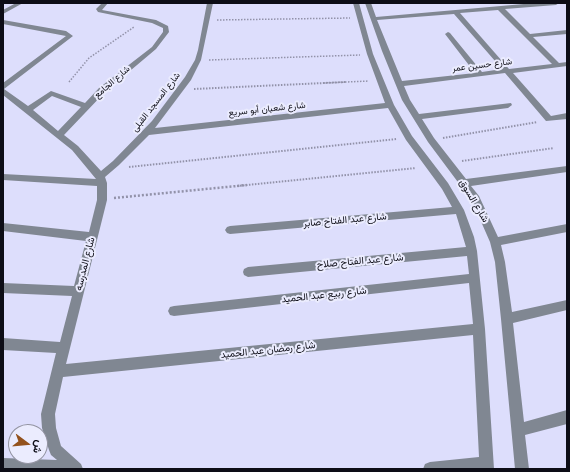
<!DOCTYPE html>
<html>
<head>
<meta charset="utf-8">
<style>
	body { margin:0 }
	#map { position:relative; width:570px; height:472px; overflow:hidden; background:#dddefc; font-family:Inter,Vazirmatn,sans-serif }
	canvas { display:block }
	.frame { position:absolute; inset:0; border:4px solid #0d0d16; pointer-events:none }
	.north { position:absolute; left:8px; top:424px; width:40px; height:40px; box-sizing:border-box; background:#ebecfe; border:1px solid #9293a1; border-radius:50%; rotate:106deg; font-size:11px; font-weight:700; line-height:16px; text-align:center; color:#0d0d16 }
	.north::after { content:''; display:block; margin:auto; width:14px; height:18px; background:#93521d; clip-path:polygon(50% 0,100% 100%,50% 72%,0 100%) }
</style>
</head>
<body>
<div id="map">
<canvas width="570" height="472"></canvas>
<div class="frame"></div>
<div class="north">ش</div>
</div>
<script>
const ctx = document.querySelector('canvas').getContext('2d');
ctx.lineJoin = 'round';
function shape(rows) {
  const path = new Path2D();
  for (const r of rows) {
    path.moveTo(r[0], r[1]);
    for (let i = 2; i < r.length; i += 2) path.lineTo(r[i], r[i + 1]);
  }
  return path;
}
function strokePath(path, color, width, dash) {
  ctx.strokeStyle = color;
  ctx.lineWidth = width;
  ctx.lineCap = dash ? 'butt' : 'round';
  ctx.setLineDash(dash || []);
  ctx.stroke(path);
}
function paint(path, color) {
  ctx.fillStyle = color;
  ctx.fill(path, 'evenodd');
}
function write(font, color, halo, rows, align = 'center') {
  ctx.font = font + ' Inter,Vazirmatn,sans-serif';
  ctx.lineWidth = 4;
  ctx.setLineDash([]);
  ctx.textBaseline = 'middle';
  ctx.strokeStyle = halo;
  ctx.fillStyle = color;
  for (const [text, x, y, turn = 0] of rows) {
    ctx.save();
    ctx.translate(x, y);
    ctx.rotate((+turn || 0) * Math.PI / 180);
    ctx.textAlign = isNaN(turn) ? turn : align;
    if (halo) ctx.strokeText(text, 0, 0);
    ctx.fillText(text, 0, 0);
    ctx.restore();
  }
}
strokePath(shape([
	[217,20,350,18],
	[209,60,360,55],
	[69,82,89,58,134,27],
	[324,83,369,81]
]), '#9292a9', 1.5, [1.5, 1.5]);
strokePath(shape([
	[194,89,346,82],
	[443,138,537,122],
	[462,161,554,148],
	[129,167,397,139],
	[237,186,416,168]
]), '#9292a9', 2, [1.5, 1.5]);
strokePath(shape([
	[114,198,247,185]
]), '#9292a9', 2.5, [2, 2]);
paint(shape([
	[16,3,23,3,3,14,3,10,16,3],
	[102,3,108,3,102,10,156,20,168,26,169,32,156,49,105,92,64,135,78,146,101,171,113,161,152,121,185,77,195,60,198,50,207,3,213,3,201,60,191,80,155,128,385,103,367,54,353,3,359,3,373,54,394,105,412,136,448,183,464,210,474,237,477,251,485,329,494,469,423,469,425,464,430,462,479,457,473,335,63,377,55,414,56,428,61,446,81,464,83,469,3,469,3,458,57,460,51,455,49,450,42,428,41,414,56,353,3,350,3,338,60,342,72,296,3,293,3,283,74,286,86,241,3,231,3,223,89,232,97,200,97,186,3,180,3,174,96,179,72,150,3,95,3,83,66,36,3,24,3,20,66,31,73,36,4,89,28,106,51,91,85,103,99,88,152,47,163,32,163,28,152,23,98,12,96,9,102,3],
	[52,96,81,107,58,131,33,110,52,96],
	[388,108,406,140,442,189,452,207,230,226,227,227,225,230,227,233,230,234,456,214,466,247,248,267,244,269,243,272,244,275,248,277,467,256,469,274,174,306,170,307,168,311,170,315,174,316,469,283,473,324,66,364,107,200,107,183,105,177,119,165,149,135,388,108],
	[365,3,371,3,376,17,535,3,559,3,556,5,505,9,530,34,567,30,567,34,533,37,559,63,567,62,567,66,513,73,551,116,567,113,567,119,546,121,505,73,404,86,410,100,419,114,511,103,512,105,508,108,422,119,434,138,466,179,567,166,567,172,471,186,479,196,498,237,567,224,567,232,501,245,505,262,512,312,567,300,567,310,513,323,524,422,567,410,567,424,525,435,529,469,515,469,501,319,495,262,490,242,472,201,428,142,402,100,382,51,365,3],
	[498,10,552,64,509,69,460,13,498,10],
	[454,14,502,69,482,72,450,33,448,32,445,34,475,73,402,81,377,20,454,14]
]), '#808792');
write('9px', '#0d0d16', '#ebecfe', [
	["شارع حسين عمر",482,65,-7],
	["شارع الجامع",112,82,-41],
	["شارع المسجد القبلى",156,102,-52],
	["شارع شعبان أبو سريع",267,109,-6]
]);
write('10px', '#0d0d16', '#ebecfe', [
	["شارع السوق",474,201,59],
	["شارع عبد الفتاح صابر",345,220,-5],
	["شارع عبد الفتاح صلاح",360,261,-5],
	["شارع المدرسه",85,264,-76],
	["شارع ربيع عبد الحميد",324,295,-6],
	["شارع رمضان عبد الحميد",268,350,-6]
]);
</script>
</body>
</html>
